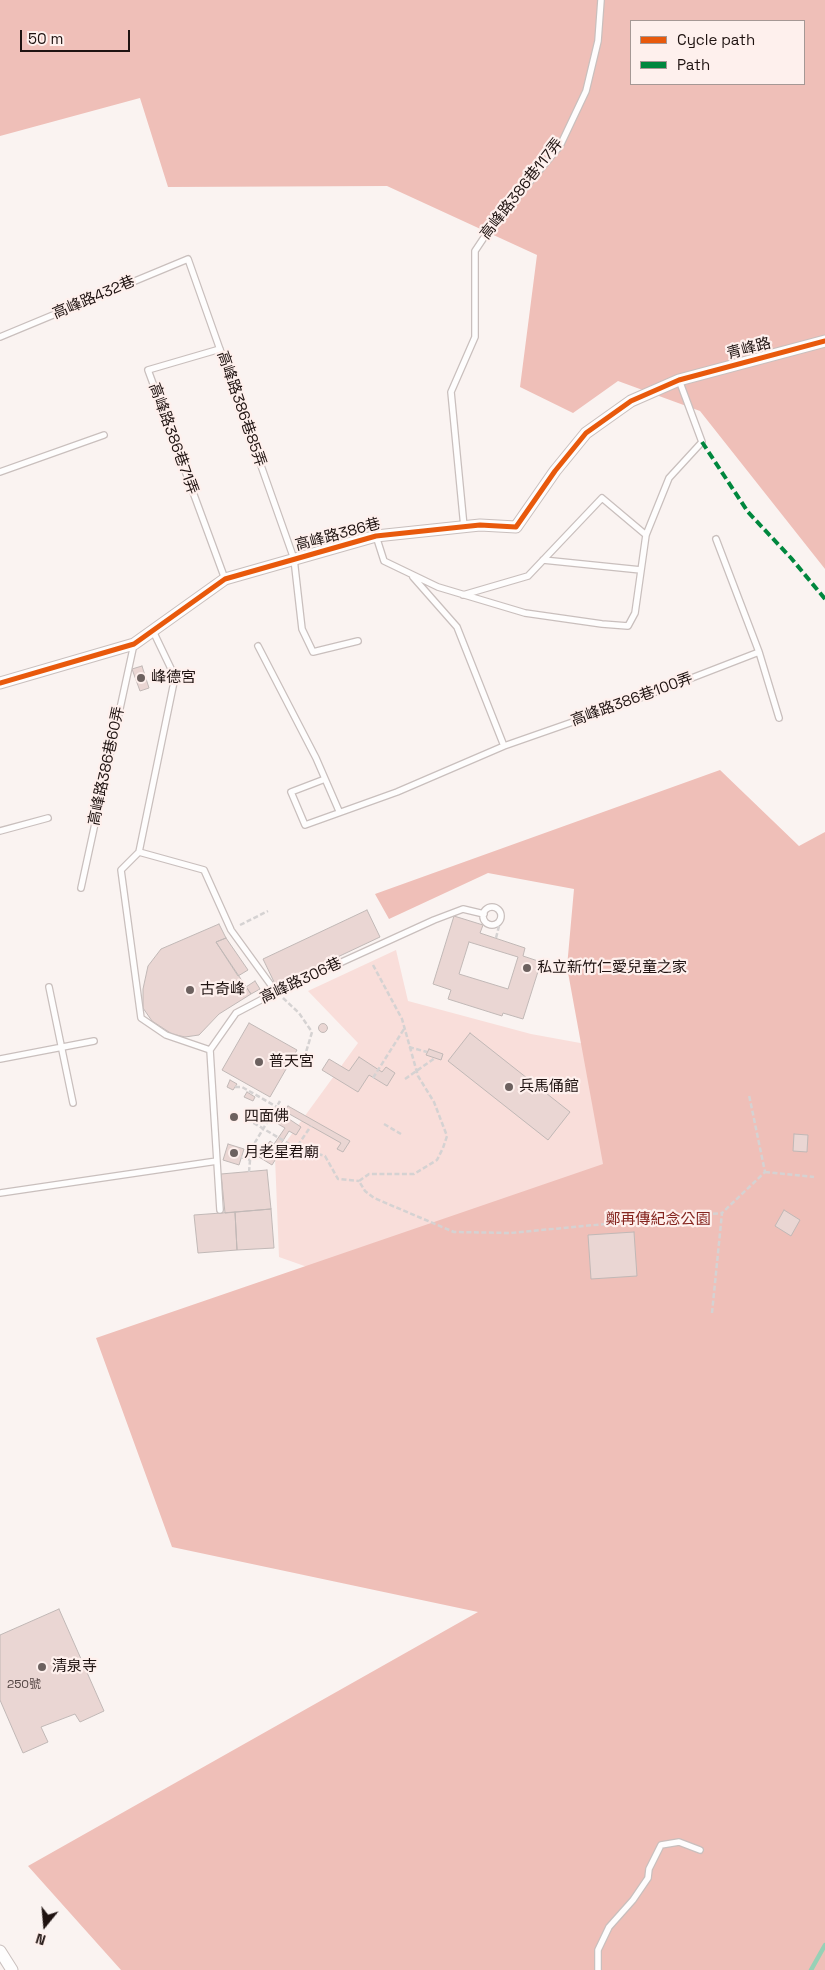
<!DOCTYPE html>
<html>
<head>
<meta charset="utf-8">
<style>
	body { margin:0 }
	#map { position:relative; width:825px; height:1970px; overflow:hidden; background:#faf3f1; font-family:"Space Grotesk",sans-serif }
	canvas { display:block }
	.legend { position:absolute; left:630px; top:20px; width:175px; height:65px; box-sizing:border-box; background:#fef0ed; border:1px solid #a59895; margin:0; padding:6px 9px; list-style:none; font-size:15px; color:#1f1311 }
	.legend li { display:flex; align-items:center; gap:10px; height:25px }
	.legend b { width:25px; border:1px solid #a59895 }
	.north { position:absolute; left:20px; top:1900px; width:50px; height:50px; -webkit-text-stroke:4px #fef0ed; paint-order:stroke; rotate:197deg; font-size:14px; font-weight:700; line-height:20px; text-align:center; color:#1f1311 }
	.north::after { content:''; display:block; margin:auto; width:18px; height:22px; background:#1f1311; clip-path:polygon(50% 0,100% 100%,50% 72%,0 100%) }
	.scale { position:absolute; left:20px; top:30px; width:110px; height:22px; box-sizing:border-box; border:2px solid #1f1311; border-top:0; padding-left:6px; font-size:15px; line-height:18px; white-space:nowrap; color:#1f1311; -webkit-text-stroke:4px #fef0ed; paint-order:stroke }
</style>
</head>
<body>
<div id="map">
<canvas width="825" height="1970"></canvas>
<ul class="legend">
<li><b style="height:6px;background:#e8590c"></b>Cycle path</li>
<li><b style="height:6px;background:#00873e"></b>Path</li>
</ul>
<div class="north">N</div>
<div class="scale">50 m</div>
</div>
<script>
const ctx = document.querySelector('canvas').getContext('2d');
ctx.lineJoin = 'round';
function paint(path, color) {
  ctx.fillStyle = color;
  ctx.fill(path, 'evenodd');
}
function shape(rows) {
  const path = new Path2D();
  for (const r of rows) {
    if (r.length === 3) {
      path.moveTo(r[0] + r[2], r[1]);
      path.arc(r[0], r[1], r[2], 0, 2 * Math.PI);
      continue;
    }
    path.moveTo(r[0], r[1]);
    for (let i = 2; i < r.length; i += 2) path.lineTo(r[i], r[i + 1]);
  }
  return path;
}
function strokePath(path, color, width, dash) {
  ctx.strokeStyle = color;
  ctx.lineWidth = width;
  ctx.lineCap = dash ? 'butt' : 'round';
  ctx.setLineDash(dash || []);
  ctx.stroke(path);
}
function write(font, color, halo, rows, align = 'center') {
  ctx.font = font + ' "Space Grotesk","Noto Sans TC",sans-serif';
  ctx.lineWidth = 4.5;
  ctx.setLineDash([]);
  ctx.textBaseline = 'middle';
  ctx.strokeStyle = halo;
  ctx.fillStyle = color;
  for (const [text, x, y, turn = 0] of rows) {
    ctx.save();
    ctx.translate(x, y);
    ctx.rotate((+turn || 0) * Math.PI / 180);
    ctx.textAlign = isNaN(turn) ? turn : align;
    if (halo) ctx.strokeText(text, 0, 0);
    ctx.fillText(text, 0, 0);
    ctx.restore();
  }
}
paint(shape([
	[396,950,408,1001,531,1034,821,1087,636,1383,279,1257,275,1157,358,1043,308,991]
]), '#f9deda');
paint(shape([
	[0,0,825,0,825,569,700,411,618,381,573,413,520,387,537,255,387,186,168,187,140,98,0,136],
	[631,21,804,21,804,84,631,84],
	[720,770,799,846,825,832,825,1970,121,1970,28,1866,478,1612,172,1547,96,1338,603,1164,567,967,574,889,488,873,389,919,375,894]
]), '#efbfb8');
strokePath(shape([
	[811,1970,825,1945]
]), '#97d1b6', 4.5);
const building = shape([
	[142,666,149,688,140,691,132,669,142,666],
	[367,910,380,937,276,986,263,959,367,910],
	[454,916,483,925,480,933,525,948,523,956,541,962,523,1019,503,1013,502,1016,448,999,451,990,433,984,454,916],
	[469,942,518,957,508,989,459,974,469,942],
	[219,924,226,938,216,942,251,994,219,1014,199,1035,185,1037,172,1034,152,1021,143,1008,143,989,148,966,161,949,219,924],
	[226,938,248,970,238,976,216,942,226,938],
	[255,981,260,989,251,994,246,987,255,981],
	[249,1023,297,1050,270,1097,222,1070,249,1023],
	[323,1028,4.5],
	[470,1033,570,1112,548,1140,448,1061,470,1033],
	[429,1049,443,1054,441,1060,426,1055,429,1049],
	[359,1057,382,1072,386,1067,395,1073,387,1086,369,1075,358,1092,322,1070,329,1059,349,1071,359,1057],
	[230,1080,237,1084,233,1090,227,1087,230,1080],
	[247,1092,255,1097,253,1101,244,1097,247,1092],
	[288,1106,350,1141,343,1152,337,1149,341,1143,284,1111,288,1106],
	[283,1115,301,1127,296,1135,289,1131,279,1147,282,1149,272,1165,259,1157,270,1141,274,1144,285,1128,278,1124,283,1115],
	[794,1134,808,1135,807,1152,793,1151,794,1134],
	[228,1144,244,1149,239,1165,223,1160,228,1144],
	[267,1170,271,1209,225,1213,221,1174,267,1170],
	[271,1209,274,1248,237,1250,235,1212,271,1209],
	[784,1210,800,1220,791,1236,775,1226,784,1210],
	[235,1212,237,1250,198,1253,194,1215,235,1212],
	[634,1232,637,1276,591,1279,588,1235,634,1232],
	[59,1609,104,1711,80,1722,75,1714,41,1727,48,1742,23,1753,0,1700,0,1635,59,1609]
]);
paint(building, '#ead6d3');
strokePath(building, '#c1b8b6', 1);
const service = shape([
	[0,337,188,259,294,559,302,629,313,652,358,641],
	[220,349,148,370,225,579],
	[0,472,104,435],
	[464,527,451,392,475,337,475,251,487,233,560,146,586,91,598,41,601,0],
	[376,536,384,561,438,587,525,613,602,624,628,626,635,613,646,535,669,478,702,442,679,380],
	[716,539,759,652,779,718],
	[543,560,641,570],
	[413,577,457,627,504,746],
	[463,595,528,576,602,498,646,535],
	[153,631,175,677,139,852,204,870,231,930,276,992],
	[258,646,316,758,339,811],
	[325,779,291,792,305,825,397,792,504,746,627,703,759,652],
	[0,831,48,818],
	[139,852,121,870,141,1018,166,1035,210,1050],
	[81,888,134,644],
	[492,916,9],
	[49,987,73,1103],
	[0,1059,94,1041],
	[0,1193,217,1161],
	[220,1210,210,1050,236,1013,276,992,434,920,463,909,484,914],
	[598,1970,598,1950,609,1927,633,1900,648,1878,649,1869,661,1845,679,1842,700,1850]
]);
const minor = shape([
	[0,683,134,644,225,579,376,536,480,525,516,527,555,471,586,433,631,401,679,380,825,341],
	[0,1951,12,1970]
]);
strokePath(service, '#c9bfbd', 8);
strokePath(minor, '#c9bfbd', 13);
strokePath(shape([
	[240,925,268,911],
	[496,938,501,918],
	[373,965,402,1019,418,1076,434,1102,447,1136,443,1148,437,1160,414,1174,369,1174,359,1181,365,1191,374,1198,454,1232,510,1233,722,1213],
	[283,998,299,1013,312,1032,304,1059],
	[409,1047,427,1052],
	[373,1078,404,1029],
	[405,1079,435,1058],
	[235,1087,242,1087,277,1107],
	[247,1119,296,1148,311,1126],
	[384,1124,401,1134],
	[296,1148,325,1156,338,1179,359,1181],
	[241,1157,250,1160],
	[249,1172,251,1149,280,1101],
	[765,1172,814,1177],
	[712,1313,722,1213,765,1172,749,1095]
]), '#d5d2d2', 2.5, [5, 2.5]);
strokePath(service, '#fefdfd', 5.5);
strokePath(minor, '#fefdfd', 11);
strokePath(shape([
	[702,442,748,512,791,558,825,599]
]), '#00873e', 4, [8, 4]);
strokePath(shape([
	[0,683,134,644,225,579,376,536,480,525,516,527,555,471,586,433,631,401,679,380,825,341]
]), '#e8590c', 5);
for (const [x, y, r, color] of [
	[141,678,5,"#6c615f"],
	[527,968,5,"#6c615f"],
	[190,990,5,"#6c615f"],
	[259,1062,5,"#6c615f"],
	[509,1087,5,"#6c615f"],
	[234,1117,5,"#6c615f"],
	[234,1153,5,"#6c615f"],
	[42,1667,5,"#6c615f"]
]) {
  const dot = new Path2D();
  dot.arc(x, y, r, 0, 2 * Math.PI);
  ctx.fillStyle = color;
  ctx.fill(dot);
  strokePath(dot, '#fef0ed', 2);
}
write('12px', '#524442', null, [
	["250號",24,1685]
]);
write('15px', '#1f1311', '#fef0ed', [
	["高峰路386巷117弄",522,189,-52],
	["高峰路432巷",94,298,-23],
	["青峰路",749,349,-15],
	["高峰路386巷85弄",241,409,71],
	["高峰路386巷71弄",173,439,70],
	["高峰路386巷",338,535,-15],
	["高峰路386巷100弄",632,700,-20],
	["高峰路386巷60弄",107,766,-78],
	["高峰路306巷",301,981,-25]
]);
write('15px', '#1f1311', '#fef0ed', [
	["峰德宮",151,678],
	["私立新竹仁愛兒童之家",537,968],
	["古奇峰",200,990],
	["普天宮",269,1062],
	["兵馬俑館",519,1087],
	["四面佛",244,1117],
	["月老星君廟",244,1153],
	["清泉寺",52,1667]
], 'left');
write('15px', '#85251f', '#fef0ed', [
	["鄭再傳紀念公園",658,1220]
]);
</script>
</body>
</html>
